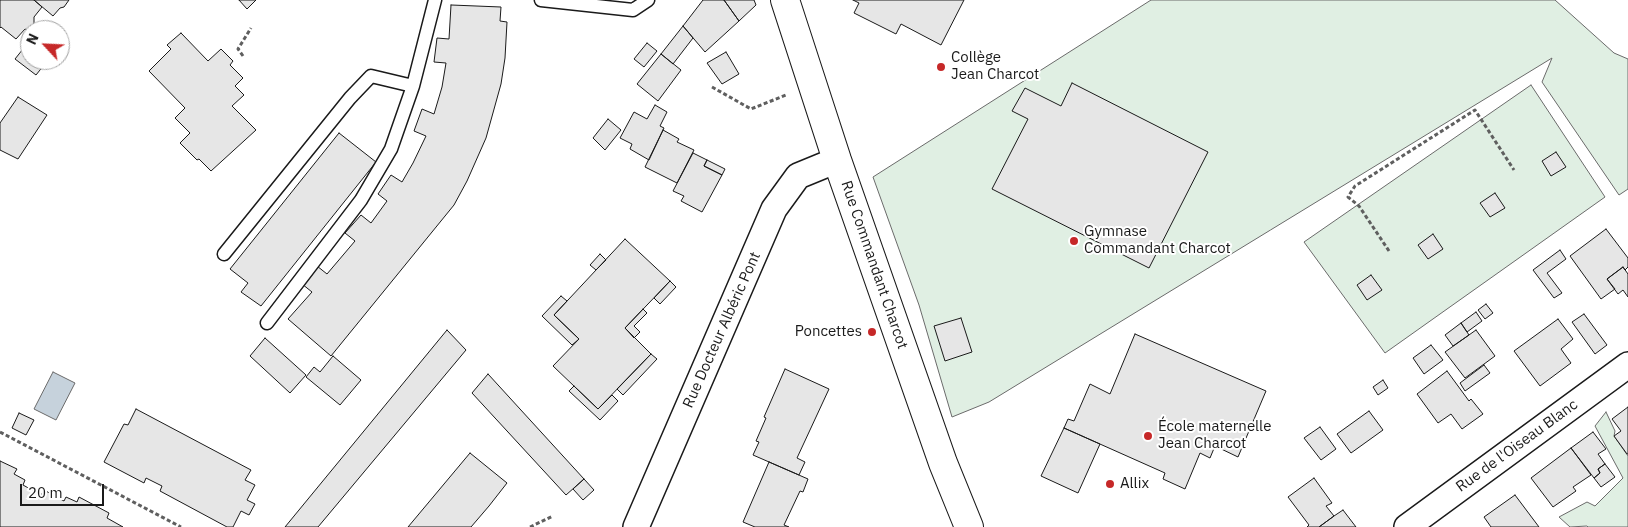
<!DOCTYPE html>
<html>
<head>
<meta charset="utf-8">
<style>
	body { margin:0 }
	#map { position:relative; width:1628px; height:527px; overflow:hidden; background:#fff; font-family:"IBM Plex Sans",sans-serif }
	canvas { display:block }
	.north { position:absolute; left:20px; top:20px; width:50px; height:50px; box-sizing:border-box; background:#fff; border:1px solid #a3a3a3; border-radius:50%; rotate:295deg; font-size:14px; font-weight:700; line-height:20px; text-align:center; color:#1a1a1a }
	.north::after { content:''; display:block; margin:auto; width:18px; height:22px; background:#c62828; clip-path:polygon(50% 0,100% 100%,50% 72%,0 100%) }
	.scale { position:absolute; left:20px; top:484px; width:84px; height:22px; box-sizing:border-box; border:2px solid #1a1a1a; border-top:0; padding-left:6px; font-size:15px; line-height:18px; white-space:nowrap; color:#1a1a1a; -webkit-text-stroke:4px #fff; paint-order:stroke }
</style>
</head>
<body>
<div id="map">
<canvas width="1628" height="527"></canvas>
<div class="north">N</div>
<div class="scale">20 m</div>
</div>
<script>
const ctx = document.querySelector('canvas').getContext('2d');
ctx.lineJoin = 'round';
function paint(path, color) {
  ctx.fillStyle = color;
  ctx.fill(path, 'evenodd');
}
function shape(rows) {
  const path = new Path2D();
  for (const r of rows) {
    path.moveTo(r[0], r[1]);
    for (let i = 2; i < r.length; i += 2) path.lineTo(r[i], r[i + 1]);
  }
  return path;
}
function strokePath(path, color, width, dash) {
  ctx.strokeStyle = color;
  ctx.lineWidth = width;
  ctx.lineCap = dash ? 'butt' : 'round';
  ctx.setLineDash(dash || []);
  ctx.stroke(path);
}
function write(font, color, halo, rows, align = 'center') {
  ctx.font = font + ' "IBM Plex Sans",sans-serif';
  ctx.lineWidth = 4;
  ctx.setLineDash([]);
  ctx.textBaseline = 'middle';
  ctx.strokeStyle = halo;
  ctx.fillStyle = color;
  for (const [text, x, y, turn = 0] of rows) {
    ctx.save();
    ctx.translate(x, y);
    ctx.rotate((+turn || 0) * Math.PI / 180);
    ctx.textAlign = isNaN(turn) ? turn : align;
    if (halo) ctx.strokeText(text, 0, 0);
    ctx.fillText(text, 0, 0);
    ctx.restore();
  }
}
const green = shape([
	[1151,0,1555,0,1614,53,1628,59,1628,189,1619,195,1542,82,1552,58,989,402,952,417,919,305,873,177,1151,0],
	[1531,85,1605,197,1385,353,1304,242,1531,85],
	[1606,412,1615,431,1614,436,1628,456,1628,527,1588,527,1587,526,1570,527,1559,517,1587,502,1595,506,1623,478,1595,426,1606,412]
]);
paint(green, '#e0efe3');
strokePath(green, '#6a6a6a', 1);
const water = shape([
	[53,372,75,383,56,420,34,409,53,372]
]);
paint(water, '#c6d2dc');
strokePath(water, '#6a6a6a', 1);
const building = shape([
	[0,0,34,0,42,7,34,17,34,23,27,30,25,29,16,39,1,27,0,28,0,0],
	[34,0,69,0,64,7,60,8,53,16,34,0],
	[239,0,256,0,247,9,239,0],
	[703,0,724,0,739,21,705,52,683,26,703,0],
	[724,0,754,0,756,5,739,21,724,0],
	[853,0,964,0,941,45,901,24,896,34,854,13,859,3,853,0],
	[451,5,501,7,500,21,507,22,505,58,501,84,486,138,467,181,454,205,331,356,288,319,312,292,302,284,317,266,327,274,355,241,345,233,361,215,371,223,387,201,378,194,391,175,402,182,413,163,426,136,414,131,422,109,434,114,442,87,446,63,434,62,437,38,449,39,451,5],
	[683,26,693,38,673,64,661,54,683,26],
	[181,33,208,61,221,49,233,61,230,65,243,78,235,86,244,95,232,106,256,130,211,171,199,159,197,160,180,143,190,133,175,118,185,108,149,71,171,49,167,45,181,33],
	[647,43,657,51,644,67,634,59,647,43],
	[27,44,30,46,30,60,48,60,36,75,15,59,27,44],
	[726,52,739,74,722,84,707,63,726,52],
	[661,54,681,70,658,101,637,84,661,54],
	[1072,83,1208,152,1149,268,992,189,1028,119,1012,111,1025,88,1061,106,1072,83],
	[18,97,47,115,18,159,0,150,0,123,18,97],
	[655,105,667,112,660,126,664,128,649,160,630,149,632,144,620,138,634,112,647,119,655,105],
	[608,119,621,130,605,150,593,138,608,119],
	[663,130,679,139,677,142,694,150,677,183,645,167,663,130],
	[339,133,376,162,261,306,241,292,248,283,230,269,339,133],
	[1556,152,1566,167,1551,176,1542,161,1556,152],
	[693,153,707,160,704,166,722,175,702,212,681,201,684,196,673,191,693,153],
	[707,160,725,169,722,175,704,166,707,160],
	[1495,193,1505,208,1490,217,1480,203,1495,193],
	[1606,229,1628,258,1628,267,1625,270,1623,267,1607,279,1615,289,1601,299,1570,256,1606,229],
	[1433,234,1443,249,1428,259,1418,245,1433,234],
	[625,239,670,281,625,328,651,354,598,409,553,366,579,339,554,315,625,239],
	[1560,250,1566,259,1547,273,1562,293,1554,298,1533,270,1560,250],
	[600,254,606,260,596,270,590,265,600,254],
	[1623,267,1628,274,1628,297,1623,290,1618,294,1607,279,1623,267],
	[1371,275,1382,290,1367,300,1357,285,1371,275],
	[670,281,676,287,660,304,654,298,670,281],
	[561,296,567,301,554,315,579,339,572,345,542,316,561,296],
	[1486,304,1493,313,1485,319,1478,310,1486,304],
	[643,309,647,313,634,326,640,332,634,338,625,328,643,309],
	[1476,312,1482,321,1467,332,1461,323,1476,312],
	[1584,314,1607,345,1595,354,1572,322,1584,314],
	[961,318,972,352,945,361,934,326,961,318],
	[1558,319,1573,339,1561,349,1571,363,1540,386,1514,351,1558,319],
	[1461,323,1469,335,1453,346,1445,335,1461,323],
	[447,330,466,350,318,527,285,527,447,330],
	[1476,330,1495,356,1465,378,1445,352,1476,330],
	[1135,334,1266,391,1238,457,1215,446,1210,458,1200,453,1185,489,1163,479,1165,473,1064,428,1068,419,1074,421,1090,384,1110,394,1135,334],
	[265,338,306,375,290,393,250,356,265,338],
	[1431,345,1443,360,1424,374,1413,358,1431,345],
	[651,354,657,359,623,395,617,389,651,354],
	[333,356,361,380,340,405,306,377,314,367,320,372,333,356],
	[1484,365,1490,373,1465,391,1460,383,1484,365],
	[785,369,829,389,797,458,805,462,799,475,753,455,759,442,756,441,766,418,764,417,785,369],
	[1447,371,1469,401,1471,399,1483,414,1462,429,1451,414,1438,423,1417,394,1447,371],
	[488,374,584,479,566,495,472,393,488,374],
	[1383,380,1388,388,1378,395,1373,387,1383,380],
	[574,386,598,409,612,395,618,401,600,420,569,391,574,386],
	[1628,407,1628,454,1627,454,1614,436,1621,431,1612,419,1628,407],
	[136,409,251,470,245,480,255,485,247,500,255,504,249,515,241,511,233,527,227,527,160,491,162,486,146,478,144,483,104,462,124,424,128,425,136,409],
	[1369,411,1383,430,1351,453,1337,434,1369,411],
	[19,413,34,420,26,435,12,428,19,413],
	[1320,427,1336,449,1321,460,1304,438,1320,427],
	[1064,428,1100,444,1078,493,1041,476,1064,428],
	[1593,432,1606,449,1598,454,1605,464,1598,469,1600,473,1594,478,1571,448,1593,432],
	[1571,448,1591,475,1573,487,1576,491,1553,507,1531,478,1571,448],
	[470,453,507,483,489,506,471,527,408,527,470,453],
	[0,461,17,469,14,474,25,480,23,485,41,495,44,490,64,501,66,497,77,502,79,497,109,513,107,518,123,527,0,527,0,461],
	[769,462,808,479,803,492,800,491,784,525,789,527,755,527,743,522,769,462],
	[1605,464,1615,477,1601,487,1594,478,1600,473,1598,469,1605,464],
	[1314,478,1332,503,1326,506,1334,516,1319,527,1307,527,1309,525,1288,497,1314,478],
	[584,479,594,490,583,500,573,489,584,479],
	[1515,495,1539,527,1491,527,1484,517,1515,495],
	[1343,510,1356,527,1319,527,1334,516,1343,510]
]);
paint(building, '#e6e6e6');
strokePath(building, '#1a1a1a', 1);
const lane = shape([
	[541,0,633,10,648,0],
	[224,254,350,98,371,76,413,86],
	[267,323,361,200,391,149,413,86,435,0]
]);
const street = shape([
	[636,527,774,209,798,176,837,160],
	[1407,527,1628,365]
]);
const primary = shape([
	[785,0,837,160,943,463,969,527]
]);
strokePath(lane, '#1a1a1a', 15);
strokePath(street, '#1a1a1a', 28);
strokePath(primary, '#1a1a1a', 30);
strokePath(shape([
	[243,56,238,49,251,28],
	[712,87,751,109,786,95],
	[1389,251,1359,206,1348,197,1355,186,1475,110,1514,170],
	[0,432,181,527],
	[530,527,553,516]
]), '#5f5f5f', 3, [4, 2.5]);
strokePath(lane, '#fff', 12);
strokePath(street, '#fff', 25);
strokePath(primary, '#fff', 28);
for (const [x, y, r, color] of [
	[941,67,5,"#c62828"],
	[1074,241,5,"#c62828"],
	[872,332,5,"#c62828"],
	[1148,436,5,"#c62828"],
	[1110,484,5,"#c62828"]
]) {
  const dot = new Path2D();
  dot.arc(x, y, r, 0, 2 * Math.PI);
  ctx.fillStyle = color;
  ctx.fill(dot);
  strokePath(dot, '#fff', 2);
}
write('15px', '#1a1a1a', '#fff', [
	["Collège",951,58],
	["Jean Charcot",951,75],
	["Gymnase",1084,232],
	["Commandant Charcot",1084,249],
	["Poncettes",862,332,"right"],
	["École maternelle",1158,427],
	["Jean Charcot",1158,444],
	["Allix",1120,484]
], 'left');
write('15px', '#1a1a1a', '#fff', [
	["Rue Commandant Charcot",874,265,71],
	["Rue Docteur Albéric Pont",722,330,-66],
	["Rue de l'Oiseau Blanc",1517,446,-36]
]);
</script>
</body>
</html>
